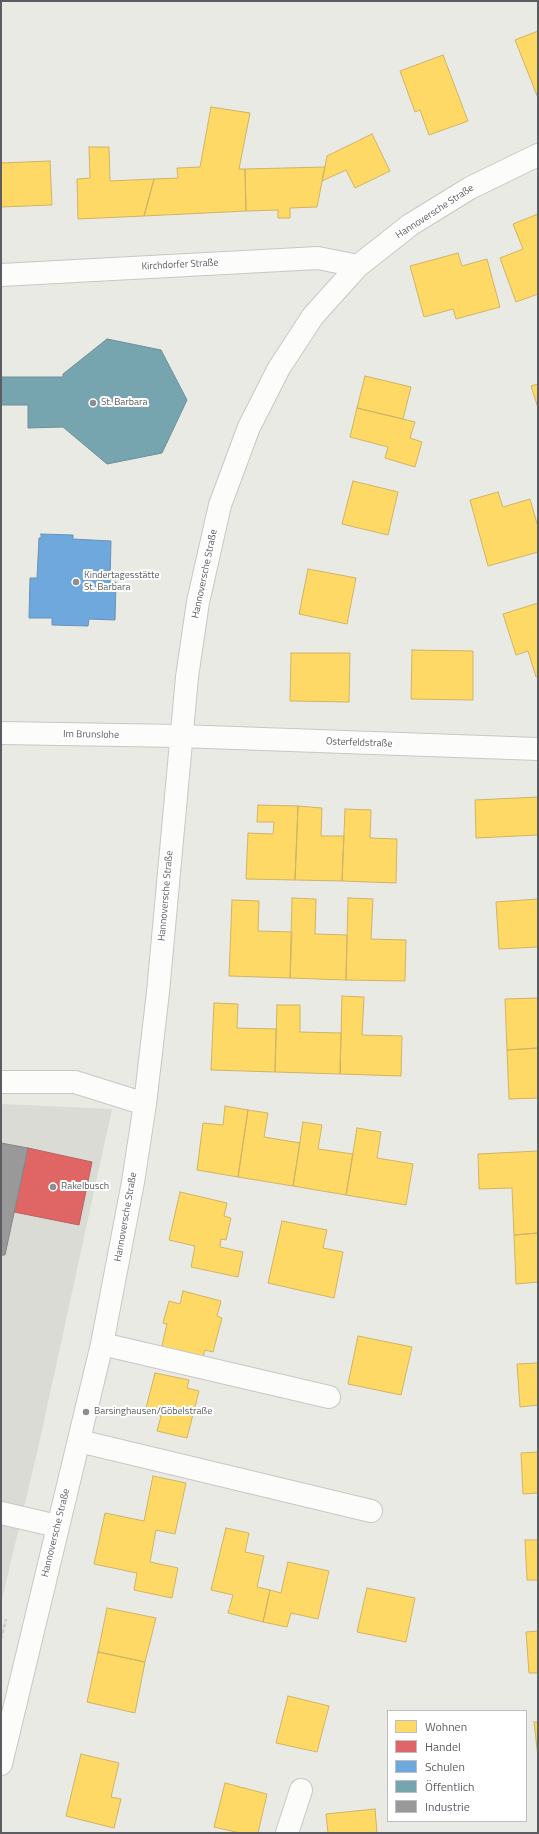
<!DOCTYPE html>
<html>
<head>
<meta charset="utf-8">
<style>
	body { margin:0 }
	#map { position:relative; width:539px; height:1834px; overflow:hidden; background:#eaeae5; font-family:"Titillium Web",sans-serif }
	canvas { display:block }
	.frame { position:absolute; inset:0; border:2px solid #5b5d62; pointer-events:none }
	.legend { position:absolute; left:387px; top:1710px; width:140px; height:112px; box-sizing:border-box; background:#fff; border:1px solid #bdbec0; margin:0; padding:5px 7px; list-style:none; font-size:12px; color:#5b5d62 }
	.legend li { display:flex; align-items:center; gap:8px; height:20px }
	.legend b { width:20px; border:1px solid #bdbec0 }
</style>
</head>
<body>
<div id="map">
<canvas width="539" height="1834"></canvas>
<div class="frame"></div>
<ul class="legend">
<li><b style="height:11px;background:#ffd966"></b>Wohnen</li>
<li><b style="height:11px;background:#e06666"></b>Handel</li>
<li><b style="height:11px;background:#6fa8dc"></b>Schulen</li>
<li><b style="height:11px;background:#76a5af"></b>Öffentlich</li>
<li><b style="height:11px;background:#999"></b>Industrie</li>
</ul>
</div>
<script>
const ctx = document.querySelector('canvas').getContext('2d');
ctx.lineJoin = 'round';
function paint(path, color) {
  ctx.fillStyle = color;
  ctx.fill(path, 'evenodd');
}
function shape(rows) {
  const path = new Path2D();
  for (const r of rows) {
    path.moveTo(r[0], r[1]);
    for (let i = 2; i < r.length; i += 2) path.lineTo(r[i], r[i + 1]);
  }
  return path;
}
function strokePath(path, color, width, dash) {
  ctx.strokeStyle = color;
  ctx.lineWidth = width;
  ctx.lineCap = dash ? 'butt' : 'round';
  ctx.setLineDash(dash || []);
  ctx.stroke(path);
}
function write(font, color, halo, rows, align = 'center') {
  ctx.font = font + ' "Titillium Web",sans-serif';
  ctx.lineWidth = 4;
  ctx.setLineDash([]);
  ctx.textBaseline = 'middle';
  ctx.strokeStyle = halo;
  ctx.fillStyle = color;
  for (const [text, x, y, turn = 0] of rows) {
    ctx.save();
    ctx.translate(x, y);
    ctx.rotate((+turn || 0) * Math.PI / 180);
    ctx.textAlign = isNaN(turn) ? turn : align;
    if (halo) ctx.strokeText(text, 0, 0);
    ctx.fillText(text, 0, 0);
    ctx.restore();
  }
}
paint(shape([
	[1,1104,112,1109,37,1453,1,1603]
]), '#dbdbd6');
const homes = shape([
	[538,31,538,98,515,40,538,31],
	[443,55,468,121,429,135,420,110,415,112,400,71,443,55],
	[211,107,250,113,239,169,245,169,246,211,144,216,154,179,178,178,177,168,200,167,211,107],
	[372,134,390,171,355,188,346,170,322,181,327,156,372,134],
	[89,147,109,147,110,181,154,179,144,216,78,219,77,179,90,178,89,147],
	[50,161,52,205,1,207,1,163,50,161],
	[325,167,317,207,290,208,290,218,278,218,278,210,246,211,245,169,325,167],
	[538,214,538,294,516,302,500,258,523,249,513,224,538,214],
	[458,253,462,266,487,259,500,307,456,319,453,309,424,317,410,266,458,253],
	[365,376,411,387,403,419,357,408,365,376],
	[538,384,538,408,531,386,538,384],
	[357,408,415,422,410,438,422,442,415,467,385,458,388,447,350,437,357,408],
	[353,481,398,492,388,535,342,524,353,481],
	[498,492,503,507,530,499,538,527,538,552,488,566,470,500,498,492],
	[308,569,356,578,347,624,299,614,308,569],
	[538,603,538,676,536,677,528,651,516,655,503,614,538,603],
	[412,650,473,651,473,700,411,699,412,650],
	[291,653,350,653,349,702,290,701,291,653],
	[538,797,538,835,476,838,475,800,538,797],
	[258,805,298,806,295,880,246,879,248,833,273,834,274,822,257,822,258,805],
	[298,806,322,808,321,836,344,836,342,881,295,880,298,806],
	[345,809,371,810,370,838,397,839,396,883,342,881,345,809],
	[292,898,316,899,315,934,347,935,346,980,290,978,292,898],
	[348,898,373,899,371,939,406,940,405,981,346,980,348,898],
	[538,899,538,947,499,949,496,902,538,899],
	[232,900,259,901,258,931,292,932,290,978,229,976,232,900],
	[342,996,364,997,362,1035,402,1036,401,1076,340,1074,342,996],
	[538,998,538,1048,507,1050,505,999,538,998],
	[214,1003,238,1004,237,1028,276,1029,275,1072,211,1070,214,1003],
	[277,1005,300,1005,300,1032,341,1033,340,1074,275,1072,277,1005],
	[538,1048,538,1098,509,1099,507,1050,538,1048],
	[225,1106,248,1110,238,1177,197,1170,203,1123,223,1125,225,1106],
	[248,1110,268,1113,264,1137,300,1143,293,1186,238,1177,248,1110],
	[303,1122,322,1125,318,1149,353,1154,346,1195,293,1186,303,1122],
	[357,1128,381,1132,377,1158,413,1164,406,1205,346,1195,357,1128],
	[538,1151,538,1233,514,1235,512,1188,479,1189,478,1154,538,1151],
	[180,1192,227,1203,224,1216,231,1218,226,1240,221,1239,220,1247,243,1252,238,1277,191,1267,195,1246,169,1240,180,1192],
	[282,1221,327,1230,323,1248,343,1252,334,1298,268,1283,282,1221],
	[538,1233,538,1282,516,1284,514,1235,538,1233],
	[183,1291,221,1301,217,1316,222,1318,213,1352,205,1350,202,1360,161,1350,167,1324,163,1323,169,1301,180,1304,183,1291],
	[358,1336,412,1347,401,1395,348,1384,358,1336],
	[538,1363,538,1405,520,1407,517,1364,538,1363],
	[155,1373,189,1380,187,1388,199,1391,187,1438,157,1431,161,1416,145,1412,155,1373],
	[538,1452,538,1493,523,1494,521,1453,538,1452],
	[153,1476,186,1483,175,1534,156,1530,150,1562,178,1568,172,1598,134,1590,137,1573,94,1564,105,1513,144,1521,153,1476],
	[226,1528,249,1533,245,1552,264,1556,257,1587,270,1590,263,1622,228,1613,233,1595,211,1590,226,1528],
	[525,1540,538,1540,538,1580,527,1580,525,1540],
	[288,1562,329,1571,318,1619,291,1613,287,1627,263,1622,270,1590,281,1593,288,1562],
	[367,1588,415,1598,406,1642,357,1632,367,1588],
	[107,1608,156,1618,145,1662,98,1652,107,1608],
	[538,1631,538,1673,529,1673,526,1632,538,1631],
	[98,1652,145,1662,135,1713,87,1702,98,1652],
	[288,1696,329,1706,317,1752,276,1743,288,1696],
	[534,1722,538,1722,538,1757,534,1722],
	[81,1754,119,1763,111,1797,121,1799,114,1828,66,1816,81,1754],
	[225,1783,267,1794,258,1833,240,1833,214,1827,225,1783],
	[375,1809,377,1833,328,1833,326,1814,375,1809]
]);
paint(homes, '#ffd966');
strokePath(homes, '#ceb465', 1);
const shops = shape([
	[28,1148,92,1162,79,1225,14,1212,28,1148]
]);
paint(shops, '#e06666');
strokePath(shops, '#b86365', 1);
const schools = shape([
	[41,534,73,535,73,539,111,541,110,582,116,582,115,620,89,619,88,626,52,625,52,618,29,618,30,578,37,578,39,538,41,538,41,534]
]);
paint(schools, '#6fa8dc');
strokePath(schools, '#6992b7', 1);
const public = shape([
	[107,339,161,350,187,400,162,453,107,464,63,427,28,428,28,405,1,405,1,377,63,377,63,374,107,339]
]);
paint(public, '#76a5af');
strokePath(public, '#6e8f98', 1);
const industry = shape([
	[1,1143,28,1148,5,1255,1,1255,1,1143]
]);
paint(industry, '#999');
strokePath(industry, '#868788', 1);
const minor = shape([
	[1,275,318,258,358,266],
	[1,733,180,736,538,749],
	[1,1082,75,1082,145,1104],
	[102,1344,329,1397],
	[79,1441,371,1511],
	[1,1513,57,1526],
	[1,1764,102,1344,133,1182,145,1104,158,992,187,677,198,602,220,505,249,427,279,368,313,316,358,266,410,225,470,188,538,155],
	[287,1833,301,1790]
]);
strokePath(minor, '#c7c7c5', 24);
strokePath(shape([
	[1,1639,6,1619]
]), '#c8ccca', 2.5, [4, 2]);
strokePath(minor, '#fcfcfb', 22);
for (const [x, y, r, color] of [
	[93,403,4,"#8d8e90"],
	[76,582,4,"#8d8e90"],
	[53,1187,4,"#8d8e90"],
	[86,1412,4,"#8d8e90"]
]) {
  const dot = new Path2D();
  dot.arc(x, y, r, 0, 2 * Math.PI);
  ctx.fillStyle = color;
  ctx.fill(dot);
  strokePath(dot, '#fff', 1.5);
}
write('10px', '#5b5d62', '#fff', [
	["Hannoversche Straße",435,212,-33],
	["Kirchdorfer Straße",180,265,-3],
	["Hannoversche Straße",205,574,-78],
	["Im Brunslohe",91,735,1],
	["Osterfeldstraße",359,743,2],
	["Hannoversche Straße",166,896,-85],
	["Hannoversche Straße",126,1217,-80],
	["Hannoversche Straße",56,1533,-76]
]);
write('10px', '#5b5d62', '#fff', [
	["St. Barbara",101,403],
	["Kindertagesstätte",84,576],
	["St. Barbara",84,588],
	["Rakelbusch",61,1187],
	["Barsinghausen/Göbelstraße",94,1412]
], 'left');
</script>
</body>
</html>
